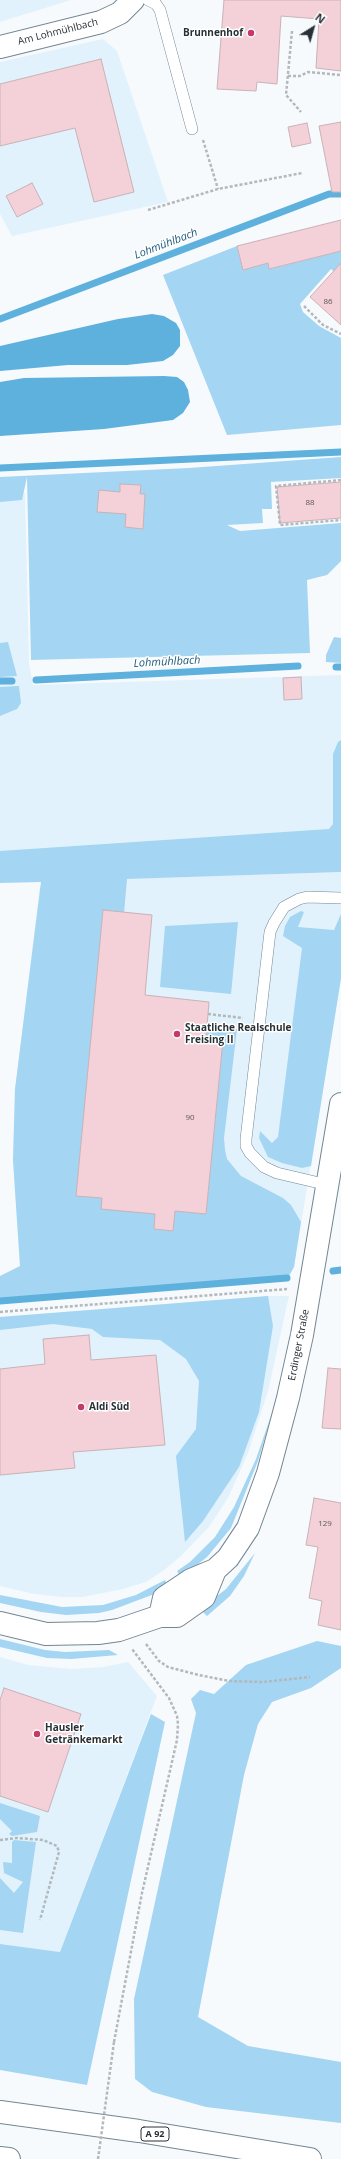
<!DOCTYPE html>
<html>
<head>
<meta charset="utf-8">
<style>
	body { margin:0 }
	#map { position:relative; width:341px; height:2159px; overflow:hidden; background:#f6fafd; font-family:"Open Sans",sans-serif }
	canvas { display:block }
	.north { position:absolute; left:293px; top:8px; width:40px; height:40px; -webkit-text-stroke:3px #fff; paint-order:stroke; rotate:37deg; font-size:11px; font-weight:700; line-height:16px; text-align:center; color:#283035 }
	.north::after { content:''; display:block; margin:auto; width:14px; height:18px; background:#283035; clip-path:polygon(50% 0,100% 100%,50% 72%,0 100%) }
</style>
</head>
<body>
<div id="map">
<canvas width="341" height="2159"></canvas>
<div class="north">N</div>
</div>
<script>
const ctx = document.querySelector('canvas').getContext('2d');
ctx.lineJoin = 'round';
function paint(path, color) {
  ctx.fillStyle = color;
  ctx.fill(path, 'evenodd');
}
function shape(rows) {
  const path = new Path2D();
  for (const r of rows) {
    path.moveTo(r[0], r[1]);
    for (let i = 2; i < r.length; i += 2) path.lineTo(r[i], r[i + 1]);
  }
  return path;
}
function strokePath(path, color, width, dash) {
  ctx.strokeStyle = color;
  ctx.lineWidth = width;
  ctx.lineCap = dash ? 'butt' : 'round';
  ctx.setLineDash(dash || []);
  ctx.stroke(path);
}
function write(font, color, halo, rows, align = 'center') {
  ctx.font = font + ' "Open Sans",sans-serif';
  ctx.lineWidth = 3;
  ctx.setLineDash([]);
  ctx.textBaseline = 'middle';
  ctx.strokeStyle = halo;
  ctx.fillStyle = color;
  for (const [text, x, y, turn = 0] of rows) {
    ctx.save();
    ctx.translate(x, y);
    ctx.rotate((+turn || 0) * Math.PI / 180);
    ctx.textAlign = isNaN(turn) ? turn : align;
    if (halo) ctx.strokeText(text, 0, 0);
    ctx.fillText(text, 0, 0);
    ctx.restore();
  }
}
paint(shape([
	[0,0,71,0,0,22],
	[103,39,117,51,168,202,12,236,0,214,0,62],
	[25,493,29,663,33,685,341,675,341,852,0,866,0,496],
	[341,872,341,980,294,1267,20,1266,13,1160,15,1089,40,886,93,880],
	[268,1296,289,1296,268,1391,248,1453,228,1498,209,1527,181,1556,164,1570,146,1582,123,1589,83,1597,63,1597,34,1594,0,1586,0,1317],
	[0,1657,28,1665,72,1669,103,1667,128,1662,157,1696,60,1952,0,1944]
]), '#e1f2fc');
paint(shape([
	[341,245,341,278,331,269,300,304,303,312,319,326,341,338,341,425,227,435,163,275,237,246,243,270,268,263,270,269,341,251],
	[341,457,341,478,271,482,272,509,262,509,263,523,227,525,240,531,341,523,341,561,327,575,307,580,310,653,31,660,27,477,22,500,0,502,0,477,189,468],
	[334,637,341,638,341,663,326,662,326,655],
	[8,642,17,676,0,677,0,643],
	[19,686,21,703,17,709,0,716,0,687],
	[341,740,341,872,127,879,124,913,103,911,76,1196,102,1198,102,1209,124,1211,141,1035,172,1038,154,1229,173,1231,175,1211,206,1214,223,1041,205,1039,207,1026,237,1029,224,1138,225,1150,227,1159,241,1176,283,1198,291,1205,301,1222,294,1267,289,1276,0,1300,0,1276,20,1266,13,1160,15,1089,41,882,0,883,0,851,329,829,333,824,333,754,338,742],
	[301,911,304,912,298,927,334,930,341,914,341,978,311,1166,302,1168,282,1163,268,1157,259,1138,260,1131,272,1143,278,1137,302,948,283,936,285,926,290,917],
	[238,922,231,994,160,987,165,926],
	[268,1296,273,1326,259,1412,239,1467,203,1521,185,1542,176,1456,196,1429,199,1381,186,1359,160,1340,103,1337,92,1329,53,1324,0,1330,0,1317],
	[273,1410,258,1461,231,1528,207,1557,181,1578,177,1571,190,1562,215,1537,234,1507,256,1459],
	[255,1553,244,1576,230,1596,207,1616,200,1609,226,1589],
	[165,1580,168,1586,157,1593,112,1610,99,1613,66,1615,41,1612,0,1603,0,1595,62,1607,103,1605,136,1595],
	[0,1639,45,1650,65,1652,109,1650,118,1655,71,1659,47,1658,0,1647],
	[317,1641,341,1646,341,1668,311,1688,272,1702,258,1724,244,1775,198,2017,248,2046,341,2062,341,2123,206,2107,152,2092,135,2079,134,1999,196,1713,191,1699,200,1690,214,1694,246,1665],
	[151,1714,165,1722,87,2085,0,2070,0,1944,60,1952],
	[0,1803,40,1816,37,1832,12,1836,9,1834,12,1831,0,1819],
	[14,1840,36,1842,23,1933,0,1930,0,1878,14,1893,23,1882,4,1873,3,1862,12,1863,12,1842]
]), '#a4d5f2');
paint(shape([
	[152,314,164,316,176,323,180,330,180,346,173,355,163,361,127,365,68,365,0,371,0,346,118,319],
	[164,376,177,377,184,382,188,390,190,402,183,413,173,420,104,429,0,436,0,382,24,378]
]), '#5eb0dd');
strokePath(shape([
	[0,319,329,194,341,194],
	[0,468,341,452],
	[336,667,341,667],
	[36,680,298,666],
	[0,681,12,681],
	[333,1271,341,1270],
	[0,1301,287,1278]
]), '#5eb0dd', 7);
const building = shape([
	[224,0,341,0,341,71,316,68,319,19,281,16,277,84,257,82,256,91,217,89,224,0],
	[101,59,134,192,94,202,75,128,0,146,0,84,101,59],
	[341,122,341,192,332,192,319,126,341,122],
	[307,123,311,143,292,147,288,127,307,123],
	[32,183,43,204,17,217,6,196,32,183],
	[341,220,341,251,269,269,268,263,243,270,237,246,341,220],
	[341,263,341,325,310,297,341,263],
	[341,482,341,518,280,523,277,487,341,482],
	[120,484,141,485,140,494,145,494,143,529,125,527,126,514,97,512,99,490,120,492,120,484],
	[301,677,302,699,284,700,283,678,301,677],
	[103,910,152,915,145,995,209,1002,206,1039,223,1040,206,1214,175,1211,173,1231,154,1229,155,1214,101,1209,102,1198,76,1196,103,910],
	[89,1335,91,1360,156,1355,165,1445,73,1452,75,1468,0,1475,0,1369,45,1364,43,1339,89,1335],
	[328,1368,341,1369,341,1429,322,1428,328,1368],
	[314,1498,341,1503,341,1630,318,1625,322,1601,309,1598,318,1547,306,1545,314,1498],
	[4,1688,81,1714,48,1812,0,1796,0,1700,4,1688]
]);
paint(building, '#f4d1d8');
strokePath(building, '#c9b2b6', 1);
const service = shape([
	[148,0,156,4,160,10,192,129],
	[328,1185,277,1173,264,1167,250,1153,246,1146,246,1139,270,932,274,923,284,907,299,899,307,897,341,898]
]);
const minor = shape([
	[0,47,101,22,120,13,133,0]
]);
const tertiary = shape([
	[160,1616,164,1598,191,1580,215,1570],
	[0,1623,46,1634,98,1633,119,1630,160,1616,177,1616,204,1597,215,1570,228,1558,248,1528,268,1473,288,1398,302,1335,341,1104]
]);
const motorway = shape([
	[0,2112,139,2131,310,2159],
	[0,2158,9,2159]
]);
strokePath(service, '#748692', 12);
strokePath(minor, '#748692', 24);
strokePath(tertiary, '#748692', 24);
strokePath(motorway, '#748692', 24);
strokePath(shape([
	[292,31,286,95,301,112],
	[288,76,300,76,308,72,341,75],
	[203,140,218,189],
	[148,210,218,189,302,173],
	[304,306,323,325,341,334],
	[341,480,276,486,280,525,341,520],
	[208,1014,243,1018],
	[0,1312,287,1289],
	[146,1644,159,1661,168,1667,199,1675,229,1681,263,1682,310,1677],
	[0,1840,17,1838,43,1840,57,1846,59,1852,40,1920],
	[114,2042,142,1893,177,1740,178,1724,177,1716,169,1698,132,1649]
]), '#b3b8bc', 2.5, [3, 2]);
strokePath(service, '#fff', 11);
strokePath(minor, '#fff', 22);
strokePath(tertiary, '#fff', 22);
strokePath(motorway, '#fff', 22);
strokePath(shape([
	[98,2159,114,2042]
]), '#b3b8bc', 2.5, [3, 2]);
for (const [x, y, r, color] of [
	[251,33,4,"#c6396b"],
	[177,1034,4,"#c6396b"],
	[81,1407,4,"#c6396b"],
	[37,1734,4,"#c6396b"]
]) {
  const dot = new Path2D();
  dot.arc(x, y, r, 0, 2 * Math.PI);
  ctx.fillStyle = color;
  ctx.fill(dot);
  strokePath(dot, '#fff', 1.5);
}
write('8px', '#5b585e', null, [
	["86",328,302],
	["88",310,503],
	["90",190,1118],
	["129",325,1524]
]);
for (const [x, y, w] of [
	[155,2134,28]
]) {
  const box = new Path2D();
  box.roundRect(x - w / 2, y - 7, w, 14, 3);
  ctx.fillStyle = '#fff';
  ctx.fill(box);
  strokePath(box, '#283035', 1);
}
write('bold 9px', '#283035', null, [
	["A 92",155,2134]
]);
write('10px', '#283035', '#fff', [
	["Am Lohmühlbach",58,32,-14],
	["Erdinger Straße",299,1345,-79]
]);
write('bold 10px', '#283035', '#fff', [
	["Brunnenhof",243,33,"right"],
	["Staatliche Realschule",185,1028],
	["Freising II",185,1040],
	["Aldi Süd",89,1407],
	["Hausler",45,1728],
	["Getränkemarkt",45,1740]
], 'left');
write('italic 11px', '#1c5a79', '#fff', [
	["Lohmühlbach",166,244,-21],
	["Lohmühlbach",167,662,-3]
]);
</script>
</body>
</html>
